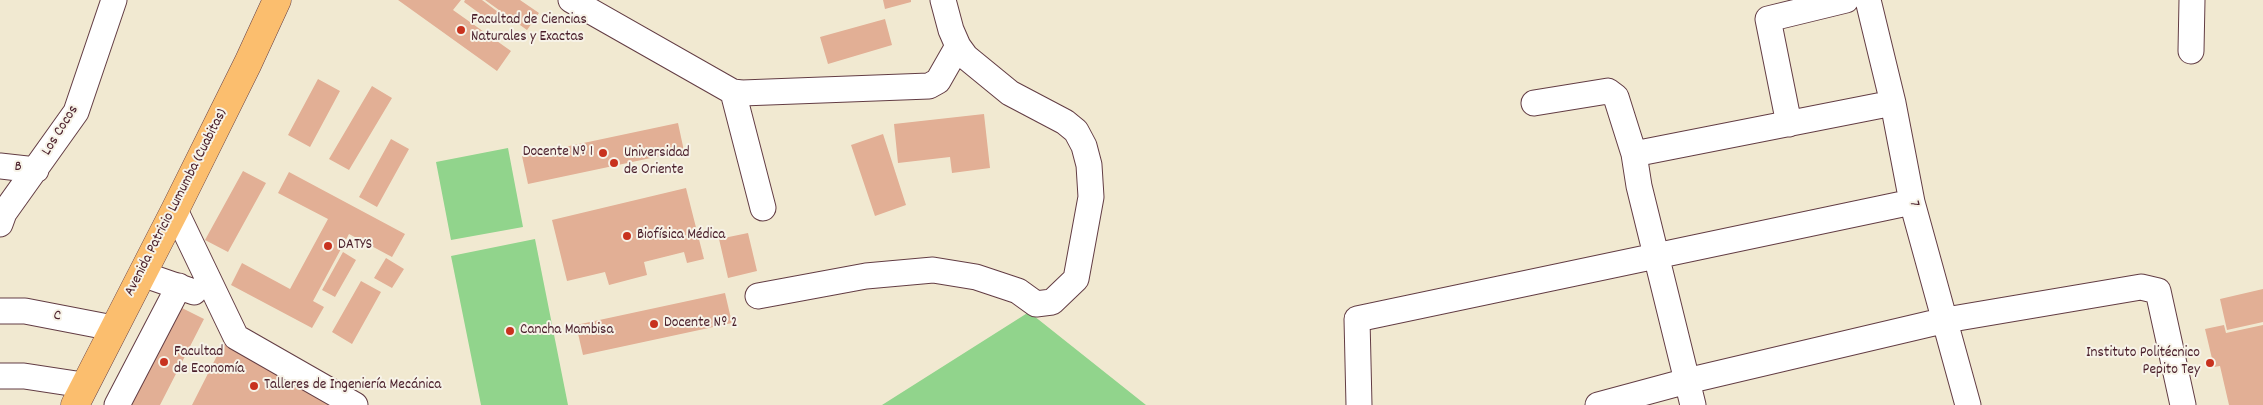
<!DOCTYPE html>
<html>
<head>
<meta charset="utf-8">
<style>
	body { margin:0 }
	canvas { display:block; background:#f1e9d1 }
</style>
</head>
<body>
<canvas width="2263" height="405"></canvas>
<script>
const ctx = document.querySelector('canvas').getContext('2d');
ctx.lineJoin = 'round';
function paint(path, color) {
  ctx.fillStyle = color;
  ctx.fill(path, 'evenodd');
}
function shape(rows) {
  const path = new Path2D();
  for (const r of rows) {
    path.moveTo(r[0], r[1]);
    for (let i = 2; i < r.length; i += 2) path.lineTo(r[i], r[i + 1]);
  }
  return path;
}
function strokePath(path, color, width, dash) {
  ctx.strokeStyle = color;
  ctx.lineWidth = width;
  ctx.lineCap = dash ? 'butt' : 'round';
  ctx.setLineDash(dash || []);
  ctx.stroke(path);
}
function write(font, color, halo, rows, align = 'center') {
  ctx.font = font + ' Dekko,sans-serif';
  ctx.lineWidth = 4;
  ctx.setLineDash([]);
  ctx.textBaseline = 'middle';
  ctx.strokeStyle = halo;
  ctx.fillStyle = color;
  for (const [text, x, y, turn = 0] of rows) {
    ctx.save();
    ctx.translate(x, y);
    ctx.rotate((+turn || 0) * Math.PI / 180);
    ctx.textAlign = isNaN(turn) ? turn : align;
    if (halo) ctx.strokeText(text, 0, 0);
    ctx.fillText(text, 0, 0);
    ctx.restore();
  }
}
paint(shape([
	[508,148,523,227,451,240,436,162],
	[535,239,568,405,481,405,451,256],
	[1029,312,1146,405,882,405]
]), '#91d48c');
paint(shape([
	[398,0,461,0,453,10,511,51,497,71],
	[465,0,482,0,498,12,490,21,464,2],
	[485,0,520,0,539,13,527,30],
	[883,0,911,0,911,2,885,9],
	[885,19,892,45,828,64,820,37],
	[318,79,340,91,310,147,288,135],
	[372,86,392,98,349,170,329,159],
	[984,114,990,168,952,173,950,157,898,163,894,124],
	[678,123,684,151,528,184,522,156],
	[883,134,906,205,875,216,851,145],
	[391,139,409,149,377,207,359,197],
	[243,171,266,183,228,252,205,240],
	[289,172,405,234,392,257,349,234,313,301,324,307,312,328,231,285,242,263,290,289,328,219,278,193],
	[686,188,704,259,687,263,684,252,644,262,647,275,609,285,605,272,567,281,552,220],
	[748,233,757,271,728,278,719,239],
	[343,252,356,260,335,297,322,290],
	[386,258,404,269,392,288,374,278],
	[361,281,381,292,352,344,332,332],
	[2263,289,2263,322,2227,330,2220,299],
	[725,293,732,323,583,355,576,325],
	[176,305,204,319,160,405,125,405],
	[2224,325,2226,333,2263,325,2263,405,2229,405,2220,366,2214,367,2205,329],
	[224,342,340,405,192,405]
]), '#e2af95');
const minor = shape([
	[571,0,733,92,742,93,929,86,938,81,958,46],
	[1868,0,1893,103,1912,202,1968,405],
	[2191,51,2192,0],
	[733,92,763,208],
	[1534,103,1608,91,1616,97,1634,154,1639,186,1693,405],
	[1789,124,1768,19,1846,0],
	[1634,154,1893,103],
	[0,166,36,170],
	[175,210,236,337,355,405],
	[0,224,4,213,76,112,114,0],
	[142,274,194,292],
	[758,296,866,276,933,270,976,277,1018,291,1036,304,1052,302,1076,279,1091,197,1089,165,1084,146,1076,131,1065,122,1010,93,966,57,958,46,951,30,943,0],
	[0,311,25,311,113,328],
	[0,376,24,376,83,385],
	[117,405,179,286],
	[1359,405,1357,319,1912,202],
	[1598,405,1687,381,1946,320,2141,287,2158,291,2183,405]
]);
const major = shape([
	[75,405,175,210,248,63,277,0]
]);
strokePath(minor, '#633d44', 27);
strokePath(major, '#633d44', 29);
strokePath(minor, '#fff', 25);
strokePath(major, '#fbbe6e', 28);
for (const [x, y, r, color] of [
	[461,30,5,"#c8321e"],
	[603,153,5,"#c8321e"],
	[614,163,5,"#c8321e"],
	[627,236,5,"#c8321e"],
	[328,246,5,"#c8321e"],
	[654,324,5,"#c8321e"],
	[510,331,5,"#c8321e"],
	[164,362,5,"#c8321e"],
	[2210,363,5,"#c8321e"],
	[254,386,5,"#c8321e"]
]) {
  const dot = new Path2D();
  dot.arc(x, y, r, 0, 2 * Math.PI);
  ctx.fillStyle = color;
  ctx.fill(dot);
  strokePath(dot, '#f7f3e8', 2);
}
write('15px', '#4a1f2b', '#f7f3e8', [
	["Facultad de Ciencias",471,21],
	["Naturales y Exactas",471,38],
	["Docente Nº 1",593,153,"right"],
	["Universidad",624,154],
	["de Oriente",624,171],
	["Biofísica Médica",637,236],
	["DATYS",338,246],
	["Docente Nº 2",664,324],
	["Cancha Mambisa",520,331],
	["Facultad",174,353],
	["de Economía",174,370],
	["Instituto Politécnico",2200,354,"right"],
	["Pepito Tey",2200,371,"right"],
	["Talleres de Ingeniería Mecánica",264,386]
], 'left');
write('15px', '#4a1f2b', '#f7f3e8', [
	["Los Cocos",61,131,-58],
	["B",18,168,6],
	["Avenida Patricio Lumumba (Cuabitas)",177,203,-63],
	["7",1913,204,76],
	["C",57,317,11]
]);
</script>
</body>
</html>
